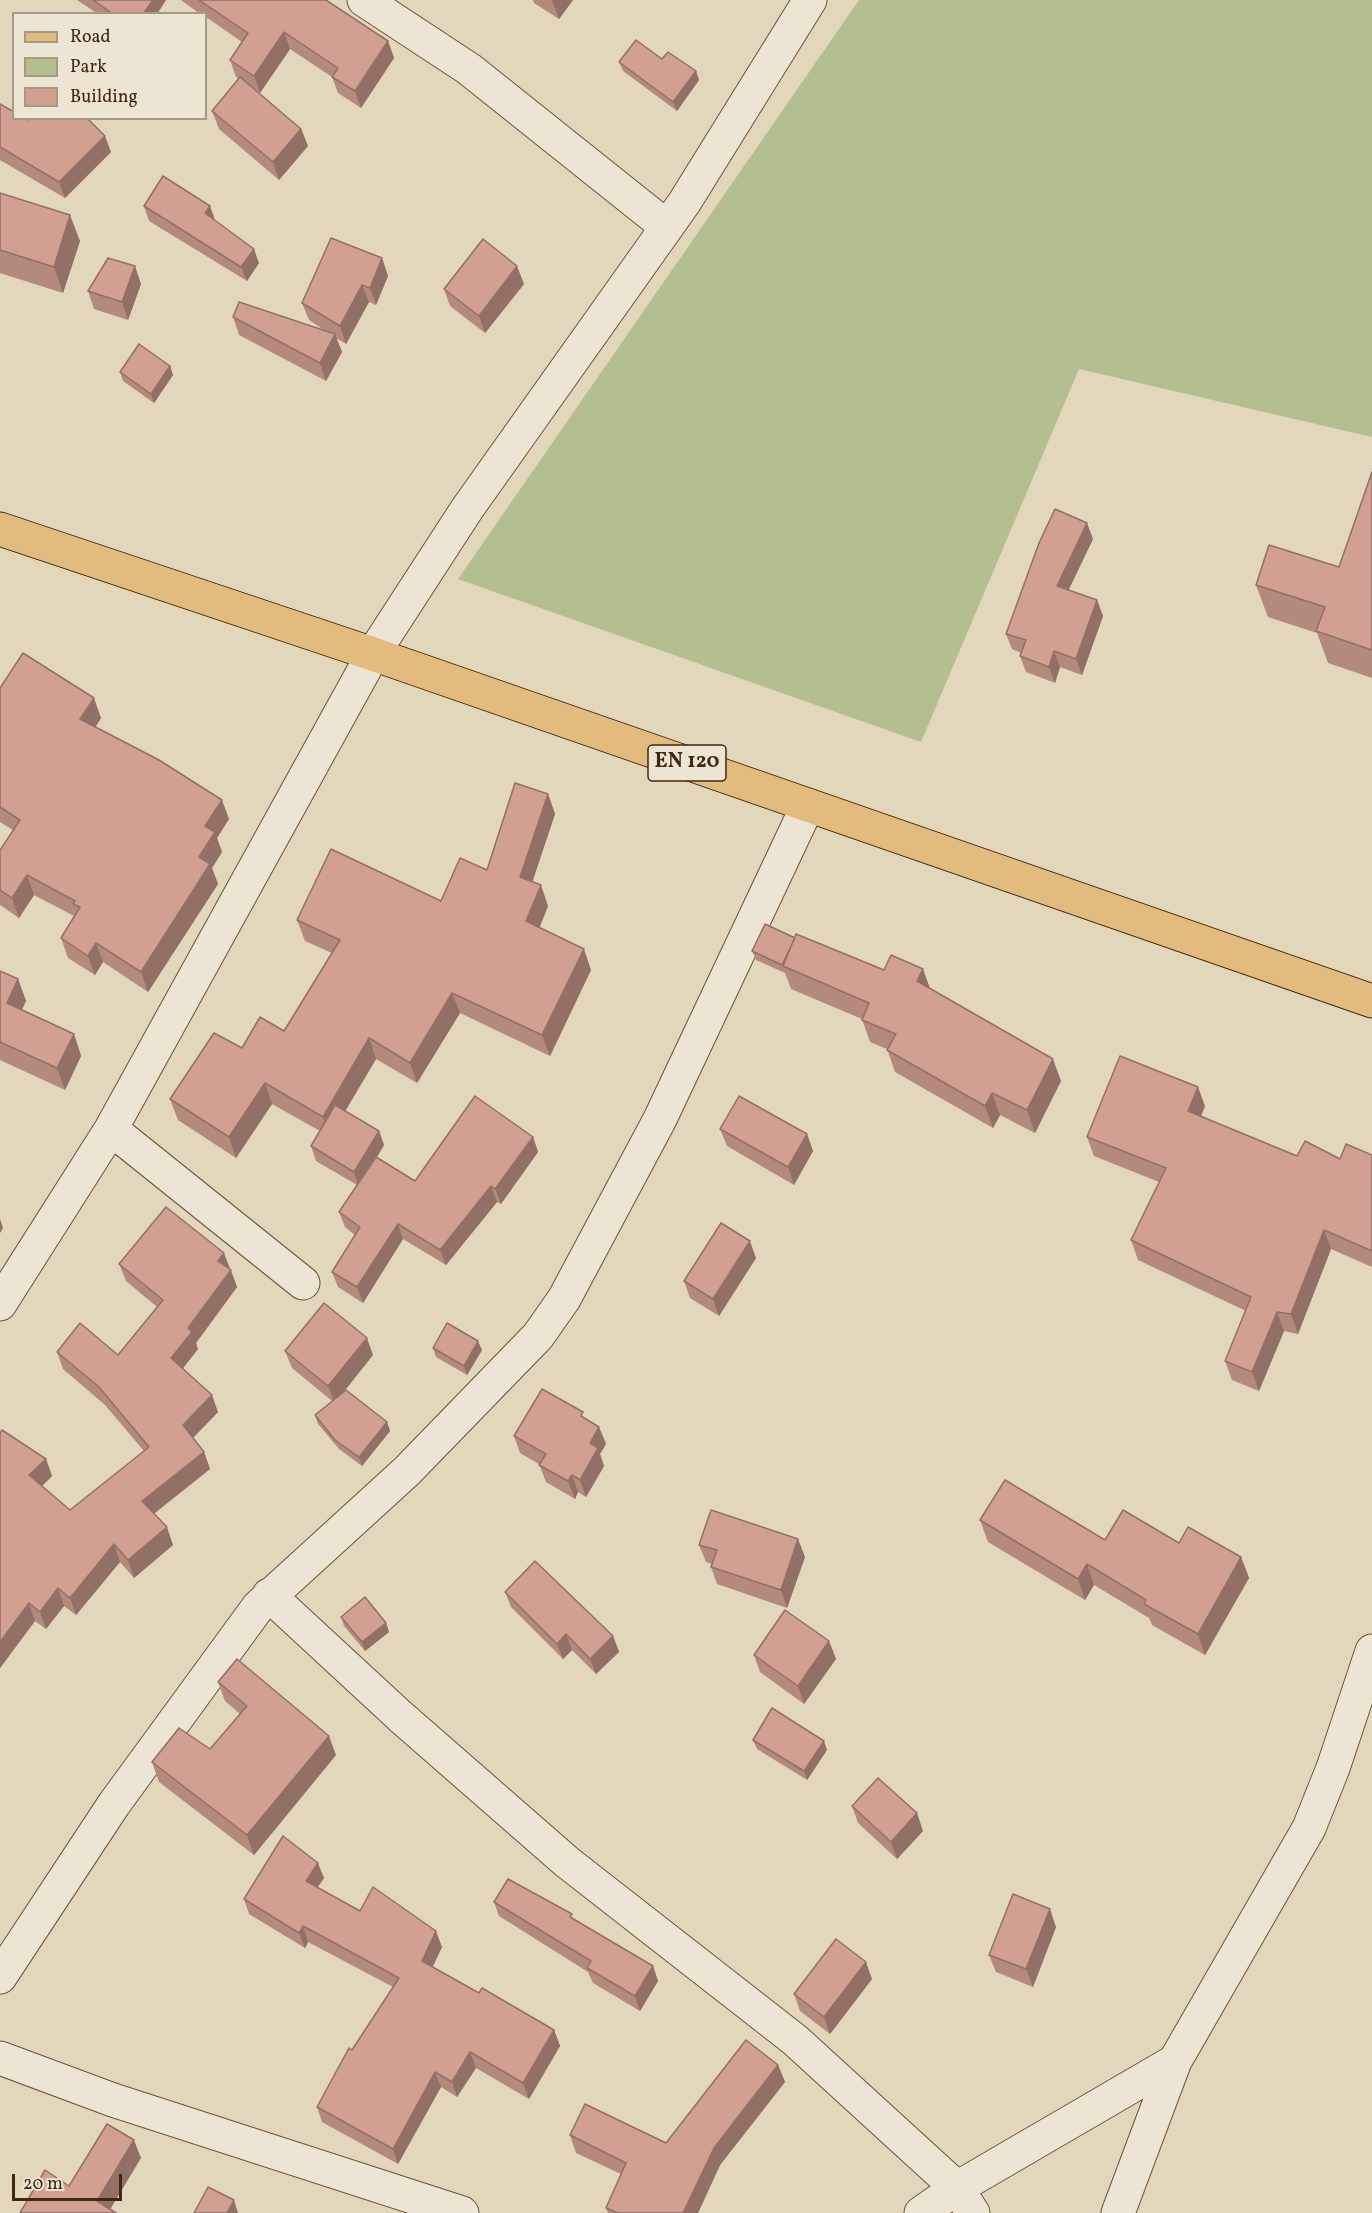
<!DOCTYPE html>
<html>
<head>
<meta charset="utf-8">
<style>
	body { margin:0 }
	#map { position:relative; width:1372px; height:2213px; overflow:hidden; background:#e2d7bb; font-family:Vollkorn,serif }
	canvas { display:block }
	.legend { position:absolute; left:12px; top:12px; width:195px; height:108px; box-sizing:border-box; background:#ece5d3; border:2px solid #a89985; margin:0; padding:8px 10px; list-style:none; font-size:18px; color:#43270f }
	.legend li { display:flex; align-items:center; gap:12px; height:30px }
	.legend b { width:30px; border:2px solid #a89985 }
	.scale { position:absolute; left:12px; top:2174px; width:110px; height:27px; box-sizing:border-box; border:3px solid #43270f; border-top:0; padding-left:8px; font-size:18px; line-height:21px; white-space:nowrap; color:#43270f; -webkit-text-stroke:4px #ece5d3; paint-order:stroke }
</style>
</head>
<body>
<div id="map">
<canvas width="1372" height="2213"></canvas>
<ul class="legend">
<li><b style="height:8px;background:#e1bc7e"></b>Road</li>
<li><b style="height:16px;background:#b3be91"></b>Park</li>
<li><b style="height:16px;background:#d1a090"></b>Building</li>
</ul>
<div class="scale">20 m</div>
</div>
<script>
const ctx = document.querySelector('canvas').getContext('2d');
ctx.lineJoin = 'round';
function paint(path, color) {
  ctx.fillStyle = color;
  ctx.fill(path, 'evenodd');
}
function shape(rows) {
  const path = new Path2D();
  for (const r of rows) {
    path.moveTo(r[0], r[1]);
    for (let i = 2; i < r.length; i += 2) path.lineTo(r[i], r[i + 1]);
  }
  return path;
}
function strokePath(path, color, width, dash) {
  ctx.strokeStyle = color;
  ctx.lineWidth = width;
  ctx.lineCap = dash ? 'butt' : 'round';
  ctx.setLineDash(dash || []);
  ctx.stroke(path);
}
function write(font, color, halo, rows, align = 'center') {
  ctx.font = font + ' Vollkorn,serif';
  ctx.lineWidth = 4.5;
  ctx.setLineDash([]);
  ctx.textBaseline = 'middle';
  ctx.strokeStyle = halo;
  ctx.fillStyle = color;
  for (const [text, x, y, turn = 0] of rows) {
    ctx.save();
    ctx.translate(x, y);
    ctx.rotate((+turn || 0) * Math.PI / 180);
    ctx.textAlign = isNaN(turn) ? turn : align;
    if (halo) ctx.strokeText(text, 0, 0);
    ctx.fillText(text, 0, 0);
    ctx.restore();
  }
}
paint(shape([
	[859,0,1372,0,1372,437,1079,369,921,742,458,579]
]), '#b3be91');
const minor = shape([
	[364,0,469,69,667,227],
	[111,1129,303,1283],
	[0,1304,111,1129,373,654,467,509,684,203,810,0],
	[269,1595,401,1717,567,1862,795,2040,957,2188,973,2213],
	[0,1977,114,1804,258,1607,407,1471,538,1336,564,1299,660,1119,808,805],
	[0,2058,113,2100,462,2213],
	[921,2213,957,2188,1175,2061],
	[1118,2213,1175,2061,1309,1828,1333,1768,1372,1651]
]);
const major = shape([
	[0,529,373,654,1372,1001]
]);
strokePath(minor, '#6b533a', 35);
strokePath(major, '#43270f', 35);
strokePath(minor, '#ece5d3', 33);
strokePath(major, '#e1bc7e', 33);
paint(shape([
	[77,0,166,0,157,14,98,14],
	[181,0,326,0,388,41,394,58,361,108,338,93,332,77,290,49,260,93,253,88,301,129,308,146,279,180,219,129,212,111,239,79,236,77,230,60,242,42,206,17,206,14,200,14],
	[533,0,573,0,559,19,534,3],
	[662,59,696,71,699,80,677,111,623,71,619,62],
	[0,104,27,120,111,152,65,198,0,160],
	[0,193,80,241,63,293,0,273],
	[144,206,215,220,259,263,247,281,149,221],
	[382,258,388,276,376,305,369,302,346,344,336,338,342,352,326,381,239,335,233,317,327,332,309,320,302,303],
	[141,284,128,320,94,309,88,291],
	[524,284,485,333,450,306,444,289],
	[170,366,173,375,154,403,123,381,120,372],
	[1372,472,1372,678,1328,663,1317,633,1268,617,1256,585,1339,567],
	[1093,539,1068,590,1097,600,1103,616,1082,675,1060,667,1055,683,1026,672,1020,656,1021,653,1012,649,1006,634],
	[0,688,101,718,95,727,229,819,217,838,222,852,212,868,218,884,148,992,103,962,95,975,68,958,61,938,74,916,34,895,19,918,0,905,0,850,13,830,0,822],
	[548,794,555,814,532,882,548,906,539,928,591,970,550,1056,460,1013,417,1083,376,1059,345,1111,379,1131,384,1145,377,1157,415,1181,533,1137,538,1152,501,1204,497,1202,446,1265,403,1239,363,1303,338,1287,332,1272,355,1235,345,1227,339,1212,357,1185,316,1161,311,1146,320,1131,272,1104,236,1158,178,1120,170,1099,242,1048,284,1031,332,953,305,941,297,920,441,901,487,870],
	[795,938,930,988,1061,1081,1035,1133,1000,1115,993,1128,895,1072,887,1049,870,1042,862,1019,791,989,785,973,756,960,752,951],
	[0,971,18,979,26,1001,22,1010,74,1034,81,1056,65,1090,0,1060],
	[1205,1106,1201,1116,1297,1156,1340,1159,1372,1155,1372,1267,1331,1249,1298,1334,1284,1331,1259,1391,1232,1380,1225,1361,1246,1311,1138,1260,1131,1240,1159,1182,1094,1156,1087,1137],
	[720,1129,807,1134,813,1151,794,1185,727,1146],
	[756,1258,719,1316,690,1298,684,1281],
	[119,1264,231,1270,237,1287,196,1343,198,1349,182,1369,218,1412,193,1438,204,1452,210,1469,154,1514,173,1545,134,1578,120,1562,76,1615,64,1606,46,1629,35,1621,0,1668,46,1459,52,1476,42,1486,70,1510,144,1451,105,1405,63,1369,57,1352,118,1355,157,1307,126,1281],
	[433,1348,482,1350,467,1375,436,1357],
	[285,1351,373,1355,344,1391,387,1422,390,1431,362,1466,339,1449,318,1424,315,1415,332,1401,292,1368],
	[586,1419,599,1427,606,1444,600,1454,604,1466,586,1497,578,1492,575,1499,546,1482,539,1464,520,1453,514,1436],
	[980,1520,1105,1540,1179,1543,1241,1557,1249,1578,1205,1655,1152,1625,1149,1618,1094,1585,1085,1600,988,1542],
	[699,1545,805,1557,787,1608,717,1584,711,1567,712,1564,706,1562],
	[505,1592,613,1636,619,1652,596,1674,572,1650,563,1659,511,1607],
	[341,1617,386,1623,389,1632,365,1651,344,1626],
	[829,1641,836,1659,804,1704,760,1672,754,1655],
	[218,1682,336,1755,254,1855,159,1782,152,1762,210,1749,240,1714,225,1701],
	[753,1740,827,1750,807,1780,757,1749],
	[852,1806,923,1831,897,1859,858,1823],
	[324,1878,317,1888,360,1911,442,1947,432,1967,479,1993,554,2030,560,2046,529,2099,476,2068,457,2097,441,2087,398,2164,322,2122,317,2107,352,2050,393,1987,308,1942,305,1948,249,1914,244,1899],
	[494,1902,573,1918,653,1966,658,1981,640,2011,593,1983,588,1972,499,1916],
	[1056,1927,1033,1987,996,1972,989,1955],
	[872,1979,830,2034,800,2011,794,1994],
	[778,2065,785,2082,720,2165,698,2213,608,2213,606,2208,621,2174,576,2153,570,2135,666,2143]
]), '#b48a7c');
paint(shape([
	[153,0,166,0,157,14,143,14],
	[552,0,573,0,559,19],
	[284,32,290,49,260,93,254,76],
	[388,41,394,58,361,108,355,91],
	[696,71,699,80,677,111,673,102],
	[301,129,308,146,279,180,273,162],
	[105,136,111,152,65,198,59,182],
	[210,206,215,220,205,213],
	[70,215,80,241,63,293,54,267],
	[254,249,259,263,247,281,241,267],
	[382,258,388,276,376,305,370,288],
	[135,266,141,284,128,320,122,302],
	[517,266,524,284,485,333,479,316],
	[362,285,369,302,346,344,340,326],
	[335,334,342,352,326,381,320,363],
	[170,366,173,375,154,403,151,394],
	[1087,523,1093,539,1063,602,1057,586],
	[1097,600,1103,616,1082,675,1076,659],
	[1054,651,1060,667,1055,683,1049,667],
	[94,698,101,718,88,739,80,719],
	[548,794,555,814,527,898,520,877],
	[222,800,229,819,217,838,222,852,212,868,218,884,148,992,141,972,199,857,205,826],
	[27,875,34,895,19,918,12,898],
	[541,885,548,906,534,942,526,921],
	[96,943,103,962,95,975,88,956],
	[584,949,591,970,550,1056,542,1035],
	[923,969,931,991,917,981],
	[18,979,26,1001,14,1025,7,1003],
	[452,993,460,1013,417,1083,410,1063],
	[74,1034,81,1056,65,1090,57,1068],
	[369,1038,376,1059,330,1137,323,1117],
	[1053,1059,1061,1081,1035,1133,1027,1110],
	[265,1083,272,1104,236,1158,229,1137],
	[1198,1087,1205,1106,1195,1131,1188,1111],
	[992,1093,1000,1115,993,1128,985,1106],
	[379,1131,384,1145,359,1187,354,1172],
	[807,1134,813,1151,794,1185,788,1167],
	[533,1137,538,1152,501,1204,495,1189],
	[491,1186,497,1202,446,1265,440,1250],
	[0,1219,3,1228,0,1233],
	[398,1224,403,1239,363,1303,357,1287],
	[1324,1230,1331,1249,1298,1334,1291,1314],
	[750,1241,756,1258,719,1316,713,1299],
	[224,1253,237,1287,196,1343,198,1349,177,1376,171,1358,188,1328,218,1261],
	[1277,1312,1284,1331,1259,1391,1252,1372],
	[367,1338,373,1355,335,1403,328,1386],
	[478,1341,482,1350,467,1375,464,1366],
	[212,1395,218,1412,189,1442,183,1425],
	[387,1422,390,1431,362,1466,359,1457],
	[599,1427,606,1444,600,1454,604,1466,586,1497,580,1480,590,1443],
	[204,1452,210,1469,148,1518,142,1501],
	[46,1459,52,1476,35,1493,29,1475],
	[572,1475,578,1492,575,1499,568,1481],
	[167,1527,173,1545,134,1578,128,1560],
	[798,1539,805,1557,787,1608,781,1590],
	[114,1544,120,1562,76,1615,70,1598],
	[1241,1557,1249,1578,1205,1655,1198,1634],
	[1087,1564,1094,1585,1085,1600,1078,1579],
	[58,1588,64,1606,46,1629,40,1612],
	[29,1603,35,1621,0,1668,0,1642],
	[386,1623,389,1632,365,1651,362,1642],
	[566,1634,572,1650,563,1659,557,1644],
	[613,1636,619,1652,596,1674,590,1659],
	[829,1641,836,1659,804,1704,798,1686],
	[329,1736,336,1755,254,1855,247,1835],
	[824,1741,827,1750,807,1780,804,1771],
	[917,1813,923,1831,897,1859,891,1842],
	[318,1863,324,1878,311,1897,306,1881],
	[1050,1909,1056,1927,1033,1987,1026,1969],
	[303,1926,308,1942,305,1948,299,1933],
	[436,1931,442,1947,428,1977,422,1961],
	[866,1962,872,1979,830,2034,824,2017],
	[653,1966,658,1981,640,2011,635,1996],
	[554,2030,560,2046,529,2099,523,2083],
	[470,2052,476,2068,457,2097,452,2082],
	[778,2065,785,2082,720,2165,698,2213,683,2213,714,2148],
	[435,2072,441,2087,398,2164,393,2149],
	[134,2140,141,2158,108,2213,97,2201],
	[234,2200,238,2213,227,2213]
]), '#927065');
const building = shape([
	[93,0,153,0,143,14,113,14,93,0],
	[199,0,326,0,388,41,355,91,332,77,338,68,284,32,254,76,230,60,248,33,199,0],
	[636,40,662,59,668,52,696,71,673,102,619,62,636,40],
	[240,77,301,129,273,162,212,111,240,77],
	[0,104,14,112,14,118,24,118,27,120,29,118,87,118,105,136,59,182,0,147,0,104],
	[163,176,210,206,205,213,254,249,241,267,144,206,163,176],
	[0,193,70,215,54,267,0,250,0,193],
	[331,238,382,258,370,288,362,285,340,326,302,303,331,238],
	[483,239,517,266,479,316,444,289,483,239],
	[108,258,135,266,122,302,88,291,108,258],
	[239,302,335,334,320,363,233,317,239,302],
	[139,344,170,366,151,394,120,372,139,344],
	[1372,472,1372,650,1316,631,1325,607,1256,585,1269,545,1339,567,1372,472],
	[1055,509,1087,523,1057,586,1097,600,1076,659,1054,651,1049,667,1020,656,1026,640,1006,634,1039,543,1055,509],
	[23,653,94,698,80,719,159,760,222,800,205,826,215,832,199,857,210,864,141,972,96,943,88,956,61,938,80,907,73,904,75,901,27,875,12,898,0,890,0,850,20,820,0,807,0,688,23,653],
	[515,783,548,794,520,877,541,885,526,921,584,949,542,1035,452,993,410,1063,369,1038,323,1117,265,1083,229,1137,170,1099,214,1033,242,1048,260,1017,284,1031,340,940,297,920,331,849,441,901,460,858,487,870,515,783],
	[765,924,795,938,782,965,752,951,765,924],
	[796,934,884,970,891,955,923,969,917,981,1053,1059,1027,1110,992,1093,985,1106,887,1050,896,1034,862,1020,869,1003,783,966,796,934],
	[0,971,18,979,7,1003,74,1034,57,1068,0,1042,0,971],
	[1120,1056,1198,1087,1188,1111,1297,1156,1305,1141,1340,1159,1346,1144,1372,1155,1372,1251,1324,1230,1291,1314,1277,1312,1252,1372,1225,1361,1251,1297,1131,1240,1166,1168,1087,1137,1120,1056],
	[475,1096,533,1137,495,1189,491,1186,440,1250,398,1224,357,1287,332,1272,360,1227,339,1212,376,1157,415,1181,475,1096],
	[739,1096,807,1134,788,1167,720,1129,739,1096],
	[335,1105,379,1131,354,1172,311,1146,335,1105],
	[166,1207,224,1253,218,1261,231,1270,188,1328,192,1332,171,1358,212,1395,183,1425,204,1452,142,1501,167,1527,128,1560,114,1544,70,1598,58,1588,40,1612,29,1603,0,1642,0,1433,2,1430,46,1459,29,1475,70,1510,149,1447,99,1387,57,1352,80,1323,118,1355,163,1300,119,1264,166,1207],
	[721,1223,750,1241,713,1299,684,1281,721,1223],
	[324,1303,367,1338,328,1386,285,1351,324,1303],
	[447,1323,478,1341,464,1366,433,1348,447,1323],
	[542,1389,583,1412,581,1416,599,1427,590,1443,598,1448,580,1480,572,1475,568,1481,539,1465,546,1454,514,1436,542,1389],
	[346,1390,387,1422,359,1457,335,1440,315,1415,346,1390],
	[1005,1480,1105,1540,1123,1510,1179,1543,1188,1527,1241,1557,1198,1634,1144,1604,1146,1600,1087,1564,1078,1579,980,1520,1005,1480],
	[711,1510,798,1539,781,1590,711,1567,717,1550,699,1545,711,1510],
	[535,1561,613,1636,590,1659,566,1634,557,1644,505,1592,535,1561],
	[365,1597,386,1623,362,1642,341,1617,365,1597],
	[785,1610,829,1641,798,1686,754,1655,785,1610],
	[237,1659,329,1736,247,1835,152,1762,179,1728,210,1749,247,1706,218,1682,237,1659],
	[772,1708,824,1741,804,1771,753,1740,772,1708],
	[878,1778,917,1813,891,1842,852,1806,878,1778],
	[283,1836,318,1863,306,1881,360,1911,373,1887,436,1931,422,1961,479,1993,482,1988,554,2030,523,2083,470,2052,452,2082,435,2072,393,2149,317,2107,349,2048,352,2050,399,1978,303,1926,299,1933,244,1899,283,1836],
	[508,1879,572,1914,570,1917,653,1966,635,1996,587,1968,591,1961,494,1902,508,1879],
	[1013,1894,1050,1909,1026,1969,989,1955,1013,1894],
	[836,1939,866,1962,824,2017,794,1994,836,1939],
	[746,2040,778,2065,714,2148,683,2213,618,2213,606,2208,626,2163,570,2135,585,2104,666,2143,746,2040],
	[107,2124,134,2140,97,2201,116,2213,20,2213,45,2170,69,2186,107,2124],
	[208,2187,234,2200,227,2213,194,2213,208,2187]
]);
paint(building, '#d1a090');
strokePath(building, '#927065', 1.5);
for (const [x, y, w] of [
	[687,763,78]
]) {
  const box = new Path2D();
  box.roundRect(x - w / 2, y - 18, w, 36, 4.5);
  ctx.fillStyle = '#ece5d3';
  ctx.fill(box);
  strokePath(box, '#43270f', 1.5);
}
write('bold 21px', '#43270f', null, [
	["EN 120",687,763]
]);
</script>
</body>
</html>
